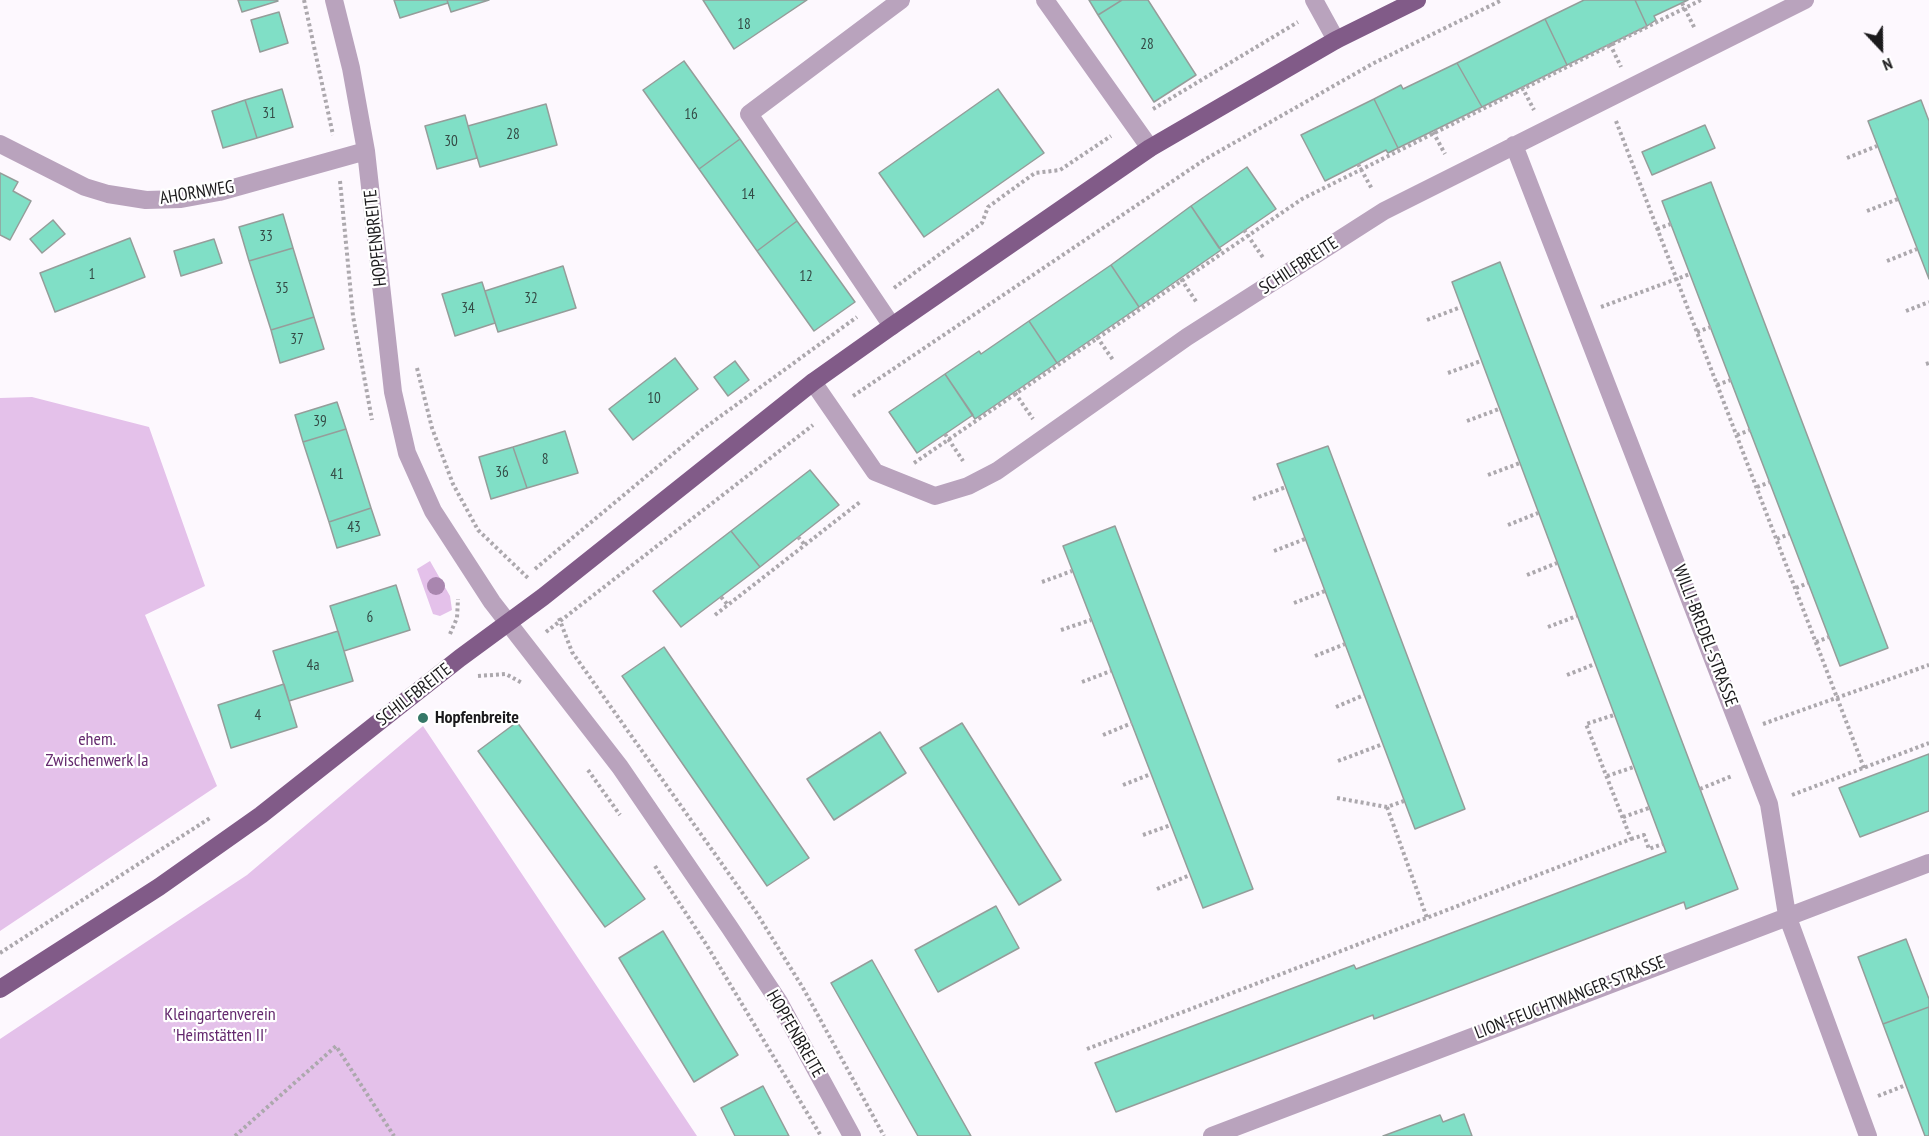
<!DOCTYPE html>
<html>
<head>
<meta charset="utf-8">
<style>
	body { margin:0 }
	#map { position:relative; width:1929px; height:1136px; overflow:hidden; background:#fdf8fe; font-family:"PT Sans Narrow",sans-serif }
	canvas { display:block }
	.north { position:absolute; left:1851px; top:18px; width:60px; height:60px; -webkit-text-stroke:4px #fff; paint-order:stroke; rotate:158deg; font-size:16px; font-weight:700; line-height:24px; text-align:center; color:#1b1a1c }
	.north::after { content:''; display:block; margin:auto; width:21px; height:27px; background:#1b1a1c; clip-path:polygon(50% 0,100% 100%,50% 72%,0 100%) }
</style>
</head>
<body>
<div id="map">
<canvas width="1929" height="1136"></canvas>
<div class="north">N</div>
</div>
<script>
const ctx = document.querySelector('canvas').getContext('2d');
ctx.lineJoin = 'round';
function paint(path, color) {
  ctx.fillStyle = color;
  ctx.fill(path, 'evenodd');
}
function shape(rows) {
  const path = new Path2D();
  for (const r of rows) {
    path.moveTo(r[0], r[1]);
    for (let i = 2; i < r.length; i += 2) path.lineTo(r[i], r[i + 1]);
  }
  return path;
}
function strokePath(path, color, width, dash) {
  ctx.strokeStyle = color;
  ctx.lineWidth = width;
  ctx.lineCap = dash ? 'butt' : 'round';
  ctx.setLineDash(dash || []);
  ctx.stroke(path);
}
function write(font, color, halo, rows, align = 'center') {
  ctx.font = font + ' "PT Sans Narrow",sans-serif';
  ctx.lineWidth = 4.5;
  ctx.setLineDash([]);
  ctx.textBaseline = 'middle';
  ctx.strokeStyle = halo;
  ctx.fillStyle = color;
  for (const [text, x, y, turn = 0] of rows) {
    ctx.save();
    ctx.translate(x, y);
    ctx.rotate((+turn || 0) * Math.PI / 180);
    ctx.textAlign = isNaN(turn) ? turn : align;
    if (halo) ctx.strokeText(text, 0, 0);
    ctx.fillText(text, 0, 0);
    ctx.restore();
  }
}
paint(shape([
	[32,397,149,427,205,586,145,615,217,786,0,931,0,398],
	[430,561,450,596,452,610,440,616,433,614,417,569],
	[423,726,697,1136,0,1136,0,1039,247,875]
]), '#e4c1ea');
const building = shape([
	[238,0,277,0,278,1,242,12,238,0],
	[394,0,447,0,448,3,400,18,394,0],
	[447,0,489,0,451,12,447,0],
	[703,0,807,0,734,49,703,0],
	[1089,0,1122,0,1098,15,1089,0],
	[1122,0,1148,0,1196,75,1154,102,1098,15,1122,0],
	[1584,0,1635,0,1647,26,1567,65,1545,19,1584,0],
	[1635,0,1688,0,1654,16,1656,20,1647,26,1635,0],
	[279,12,288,43,260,52,251,20,279,12],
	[1545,19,1567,65,1482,107,1457,63,1545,19],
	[684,61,740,139,699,169,643,90,684,61],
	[1457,63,1482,107,1398,148,1374,99,1401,85,1403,89,1457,63],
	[282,89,293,127,257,138,245,100,282,89],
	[998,89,1044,153,924,237,879,173,998,89],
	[1374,99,1398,148,1388,153,1386,150,1325,181,1301,135,1374,99],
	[245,100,257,138,223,148,212,111,245,100],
	[1921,100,1929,121,1929,279,1868,121,1921,100],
	[546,104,557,145,480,167,468,126,546,104],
	[465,115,477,158,437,169,425,126,465,115],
	[1705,125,1715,148,1652,175,1642,152,1705,125],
	[740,139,797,221,757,251,699,169,740,139],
	[1247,167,1276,209,1219,248,1191,206,1247,167],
	[0,173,18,182,13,191,31,201,10,240,0,235,0,173],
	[1711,182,1888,648,1840,666,1662,201,1711,182],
	[1191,206,1221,250,1139,307,1111,265,1191,206],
	[283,214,293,248,249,261,239,227,283,214],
	[53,220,65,234,42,253,30,239,53,220],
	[797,221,855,302,814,331,757,251,797,221],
	[130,238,145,277,55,312,40,273,130,238],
	[214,239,222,263,181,276,174,251,214,239],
	[293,248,314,317,271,330,249,261,293,248],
	[1500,262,1738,889,1686,909,1684,902,1374,1019,1373,1015,1116,1112,1095,1063,1354,965,1356,969,1666,852,1452,282,1500,262],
	[1111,265,1139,307,1057,363,1029,321,1111,265],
	[563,266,576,308,498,332,485,291,563,266],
	[482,282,495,323,455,336,442,294,482,282],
	[314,317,324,349,280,363,271,330,314,317],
	[1029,321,1057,363,975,419,945,374,979,351,981,354,1029,321],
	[675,358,698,389,633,440,609,409,675,358],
	[735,361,749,380,728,396,714,377,735,361],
	[945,374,973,415,917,453,889,412,945,374],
	[337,402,346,429,303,442,295,415,337,402],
	[346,429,371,508,329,522,303,442,346,429],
	[565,431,578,473,527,488,513,447,565,431],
	[1328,446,1465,809,1415,829,1277,464,1328,446],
	[513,447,527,488,491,499,479,457,513,447],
	[810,470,839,505,760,567,731,531,810,470],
	[371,508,380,535,337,548,329,522,371,508],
	[1115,526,1253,889,1203,908,1063,546,1115,526],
	[731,531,760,567,681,627,653,591,731,531],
	[396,585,410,630,344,651,330,606,396,585],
	[338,631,353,681,289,701,273,651,338,631],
	[664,647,809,858,767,886,622,676,664,647],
	[284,684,297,727,231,748,218,705,284,684],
	[517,722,645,899,605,927,478,751,517,722],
	[962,723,1061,880,1019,905,920,748,962,723],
	[880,732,906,773,834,820,807,779,880,732],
	[1929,754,1929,811,1860,837,1839,788,1929,754],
	[996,906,1019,948,938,992,915,950,996,906],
	[663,931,738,1055,694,1082,619,958,663,931],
	[1906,939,1929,999,1929,1007,1883,1024,1858,957,1906,939],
	[872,960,971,1136,918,1136,831,983,872,960],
	[1929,1007,1929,1136,1925,1136,1883,1024,1929,1007],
	[763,1086,789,1136,735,1136,721,1108,763,1086],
	[1464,1114,1472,1136,1383,1136,1440,1115,1443,1122,1464,1114]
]);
paint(building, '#80dfc6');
strokePath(building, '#959d9a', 1.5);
strokePath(shape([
	[304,0,333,135],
	[1682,3,1695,29],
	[1610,44,1621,67],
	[1522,87,1534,110],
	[1153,109,1298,22],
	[1616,121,1864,768],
	[1433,132,1445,154],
	[1847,158,1877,146],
	[1358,164,1372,189],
	[340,181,353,316,372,420],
	[1867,211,1898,199],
	[1657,229,1671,224],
	[1244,230,1264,259],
	[1887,261,1917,249],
	[1181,279,1197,303],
	[894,288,982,223,988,207,1035,173,1060,170,1111,136],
	[1601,307,1690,274],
	[1906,311,1929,302],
	[1427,320,1461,307],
	[1697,332,1711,327],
	[1097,337,1113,360],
	[1926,364,1929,363],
	[417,368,432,428,453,484,478,530,529,579],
	[1448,373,1481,361],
	[1717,385,1731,380],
	[1015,393,1033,419],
	[853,396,1204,160,1372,64,1502,0],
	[1467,421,1499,409],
	[945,434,963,461],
	[1737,435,1750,430],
	[914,463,1302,199,1701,0],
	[1488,475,1520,463],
	[1757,487,1770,482],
	[1253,499,1286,487],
	[1508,525,1538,513],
	[798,537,805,545],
	[1777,539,1789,534],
	[1274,551,1305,539],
	[535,569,703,429,857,317],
	[1527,575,1557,563],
	[1042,582,1072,571],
	[1796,588,1808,583],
	[721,597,728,605],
	[1294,603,1325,591],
	[715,615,860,502],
	[559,618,572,652,756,912,803,988,884,1136],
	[1548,627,1577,616],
	[1061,630,1091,620],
	[546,632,813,425],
	[450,634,457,618,458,599],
	[1816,642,1829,637],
	[1315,656,1345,644],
	[1567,675,1595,664],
	[478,676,506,674,522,683],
	[1082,682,1111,671],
	[1336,707,1364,695],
	[1763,724,1929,665],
	[1103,735,1132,723],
	[1338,761,1383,744],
	[588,770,620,815],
	[1607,776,1634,767],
	[1123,785,1151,774],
	[1700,789,1732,776],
	[1792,795,1929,743],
	[1337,798,1387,807,1404,801],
	[1387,807,1427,918],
	[1623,817,1649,808],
	[1143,835,1171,825],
	[1631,839,1644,835,1649,849,1663,844],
	[655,866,706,944,821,1136],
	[1157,889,1190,875],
	[0,953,210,818],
	[1087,1049,1631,839,1586,724,1614,715],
	[1878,1096,1906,1085],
	[235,1136,336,1046,394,1136]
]), '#aca8ad', 4, [3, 3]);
strokePath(shape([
	[334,0,351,68,366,151,393,392,407,453,433,511,492,602,620,767,730,928,779,1002,852,1136],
	[1045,0,1150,148],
	[1314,0,1336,40],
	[0,144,85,187,108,194,146,200,181,199,219,192,366,151],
	[1514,145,1769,804,1787,915,1868,1136],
	[892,326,749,114,901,0],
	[813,382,875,472,935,496,968,486,997,471,1187,337,1384,211,1805,0],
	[1212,1136,1929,863]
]), '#b9a3bd', 18);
strokePath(shape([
	[0,989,159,887,261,815,460,658,543,597,813,382,892,326,1150,148,1336,40,1417,0]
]), '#815b88', 18);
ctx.fillStyle = '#a986af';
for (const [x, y] of [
	[436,586]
]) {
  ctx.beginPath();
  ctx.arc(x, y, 9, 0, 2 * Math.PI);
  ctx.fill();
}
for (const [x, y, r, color] of [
	[423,718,6,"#357767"]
]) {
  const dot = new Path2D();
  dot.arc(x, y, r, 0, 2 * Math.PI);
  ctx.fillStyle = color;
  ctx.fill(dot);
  strokePath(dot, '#fff', 2);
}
write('15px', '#344b46', null, [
	["18",744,25],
	["28",1147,45],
	["31",269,114],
	["16",691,115],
	["28",513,135],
	["30",451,142],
	["14",748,195],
	["33",266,237],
	["1",92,275],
	["12",806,277],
	["35",282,289],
	["32",531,299],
	["34",468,309],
	["37",297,340],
	["10",654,399],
	["39",320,422],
	["8",545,460],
	["36",502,473],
	["41",337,475],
	["43",354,528],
	["6",370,618],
	["4a",313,666],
	["4",258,716]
]);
write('18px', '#1b1a1c', '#fff', [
	["AHORNWEG",197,193,-9],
	["HOPFENBREITE",376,238,-96],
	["SCHILFBREITE",1299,266,-33],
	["WILLI-BREDEL-STRASSE",1705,636,69],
	["SCHILFBREITE",414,695,-38],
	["LION-FEUCHTWANGER-STRASSE",1570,998,-21],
	["HOPFENBREITE",795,1034,60]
]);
write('bold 18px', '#1b1a1c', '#fff', [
	["Hopfenbreite",435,718]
], 'left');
write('18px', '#64296e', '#fff', [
	["ehem.",97,740],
	["Zwischenwerk Ia",97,761],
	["Kleingartenverein",220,1015],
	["'Heimstätten II'",220,1036]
]);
</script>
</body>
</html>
